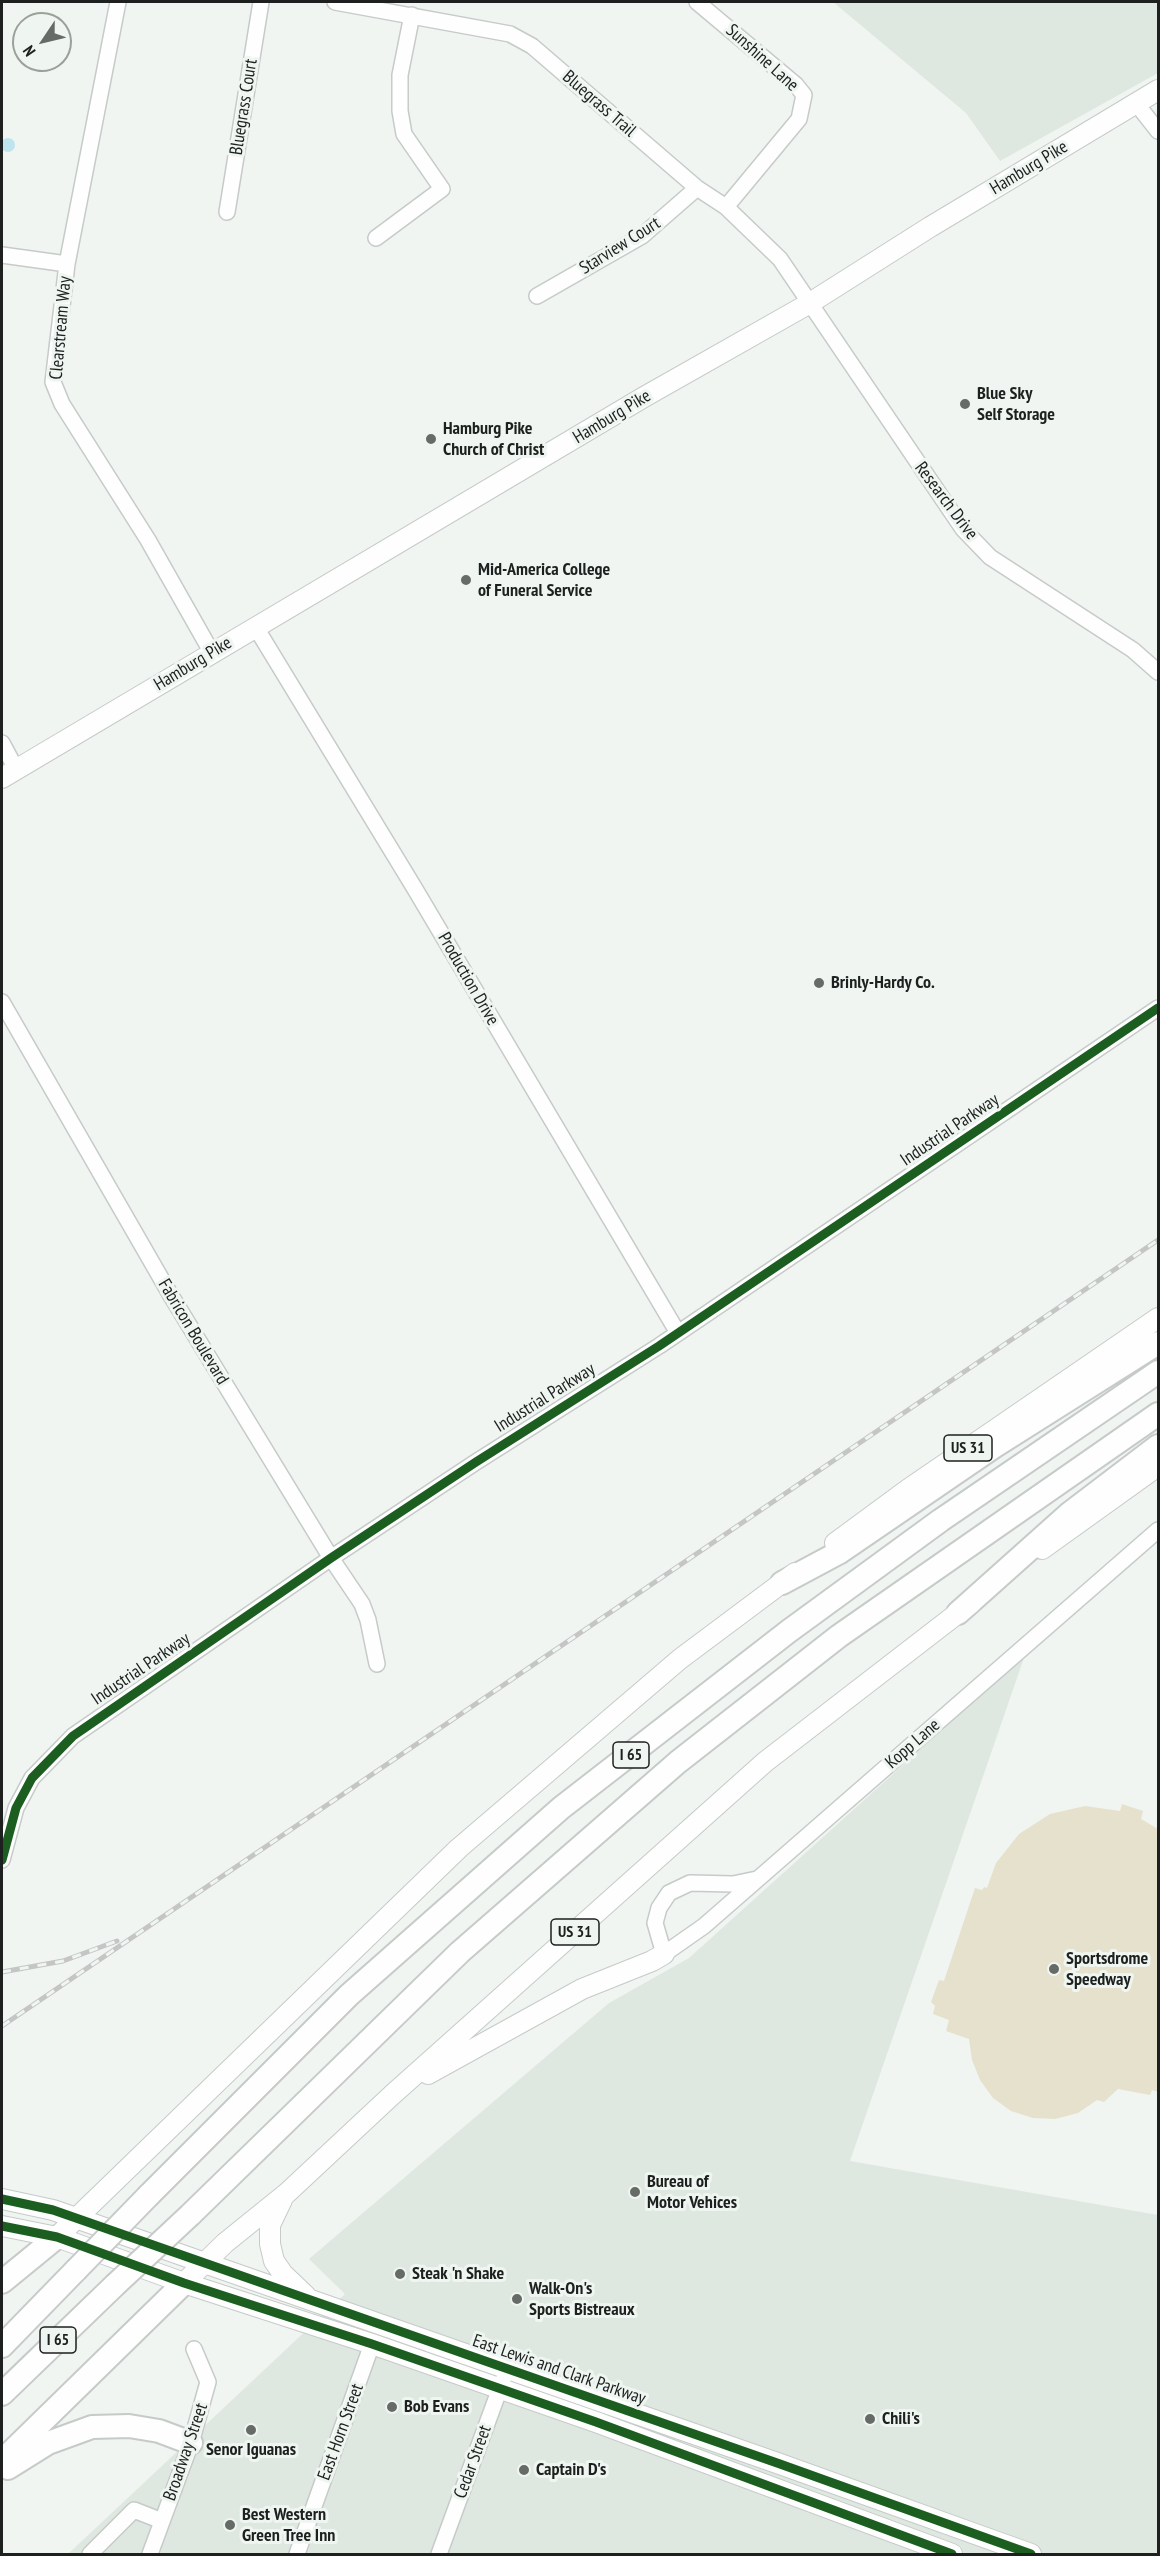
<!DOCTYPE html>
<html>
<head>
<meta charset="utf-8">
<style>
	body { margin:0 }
	#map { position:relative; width:1160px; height:2556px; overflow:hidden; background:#f0f5f2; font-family:"PT Sans Narrow",sans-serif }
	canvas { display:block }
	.frame { position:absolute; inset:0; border:3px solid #1d201e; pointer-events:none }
	.north { position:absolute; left:12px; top:12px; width:60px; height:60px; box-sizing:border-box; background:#eff6f1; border:2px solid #9ba09d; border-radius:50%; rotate:235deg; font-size:16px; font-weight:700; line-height:24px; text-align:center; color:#1d201e }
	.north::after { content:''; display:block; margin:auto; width:21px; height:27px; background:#676b68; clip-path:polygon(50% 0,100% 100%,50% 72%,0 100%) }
</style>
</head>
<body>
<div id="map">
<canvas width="1160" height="2556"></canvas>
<div class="frame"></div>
<div class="north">N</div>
</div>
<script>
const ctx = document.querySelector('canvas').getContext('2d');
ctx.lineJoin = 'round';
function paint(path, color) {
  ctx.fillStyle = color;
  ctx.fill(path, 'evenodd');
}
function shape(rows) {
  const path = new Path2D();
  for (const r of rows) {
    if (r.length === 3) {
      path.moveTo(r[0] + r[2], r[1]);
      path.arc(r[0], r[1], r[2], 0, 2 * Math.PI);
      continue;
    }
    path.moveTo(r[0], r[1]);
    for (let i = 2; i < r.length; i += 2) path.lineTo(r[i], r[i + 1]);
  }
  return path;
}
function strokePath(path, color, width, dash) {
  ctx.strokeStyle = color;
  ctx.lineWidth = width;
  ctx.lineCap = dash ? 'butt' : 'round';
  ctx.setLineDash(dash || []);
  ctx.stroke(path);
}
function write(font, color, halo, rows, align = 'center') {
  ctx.font = font + ' "PT Sans Narrow",sans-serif';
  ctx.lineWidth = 6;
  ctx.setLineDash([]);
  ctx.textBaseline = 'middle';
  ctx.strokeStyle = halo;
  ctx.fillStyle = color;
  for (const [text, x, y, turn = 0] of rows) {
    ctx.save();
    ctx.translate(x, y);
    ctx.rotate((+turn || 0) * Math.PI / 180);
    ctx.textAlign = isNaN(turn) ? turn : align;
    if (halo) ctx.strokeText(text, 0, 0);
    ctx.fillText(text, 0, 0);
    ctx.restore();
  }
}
paint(shape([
	[833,2,1158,2,1158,73,1000,161,966,113],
	[1025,1655,850,2161,1158,2215,1158,2554,68,2554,345,2294,309,2259,609,2003,689,1958]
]), '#dee8e1');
paint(shape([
	[1122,1804,1143,1811,1141,1819,1158,1829,1158,2092,1152,2090,1150,2095,1118,2089,1104,2102,1097,2100,1078,2113,1055,2119,1033,2118,1011,2111,993,2098,980,2080,972,2060,969,2039,946,2031,949,2020,933,2014,935,2006,931,2002,939,1980,944,1981,975,1888,982,1890,984,1887,987,1888,996,1863,1019,1834,1050,1814,1085,1806,1120,1811]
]), '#e5e1cc');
paint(shape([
	[8,145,7]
]), '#bee4ee');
const minor = shape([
	[118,2,67,264,53,382,62,404,148,540,212,653],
	[335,2,510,34,532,46,697,188,726,207,780,259,963,529,990,557,1133,650,1158,672],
	[697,2,796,85,804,95,799,119,726,207],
	[1136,103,1158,131],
	[227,212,261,2],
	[376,238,442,189,404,134,400,111,400,75,412,15],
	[2,255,67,264],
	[537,296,642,236,697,188],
	[255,626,415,889,678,1333],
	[2,743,16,769],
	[2,1002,170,1294,331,1558,362,1604,368,1620,377,1664],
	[2,1860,16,1808,32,1778,73,1736,331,1558,476,1462,659,1346,1158,1008],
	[757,1879,733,1884,690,1883,669,1893,659,1908,655,1923,664,1954,704,1926,1158,1530],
	[90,2554,134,2510,162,2521],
	[150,2554,191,2443,208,2382,194,2349],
	[297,2554,372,2344],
	[439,2554,503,2380]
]);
const major = shape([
	[2,778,644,397,810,303,930,227,1158,90],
	[835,1543,907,1490,1158,1318],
	[1042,1549,1158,1466],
	[428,2074,582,1989,652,1961,664,1954],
	[2,2199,53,2210,780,2464,1031,2554],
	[282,2200,270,2225,270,2244,274,2261,283,2274,306,2296],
	[2,2226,57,2237,184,2283,372,2344,596,2422,952,2554],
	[57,2237,459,1848,680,1659,795,1573],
	[184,2283,225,2243,287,2193,392,2095,765,1762,971,1603]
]);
const highway = shape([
	[782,1583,840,1552,995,1446,1158,1343],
	[958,1613,1070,1513,1158,1446],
	[149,2195,349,1995,561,1808,789,1631,941,1520,1158,1372],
	[190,2215,460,1952,678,1762,839,1636,1158,1414],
	[2,2282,57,2237],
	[2,2346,76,2270],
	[2,2394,115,2285],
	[2,2461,184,2283],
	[8,2468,48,2443,92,2427,129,2426,159,2431,191,2443]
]);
strokePath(minor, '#c6cac8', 18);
strokePath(major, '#c6cac8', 22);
strokePath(highway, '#c6cac8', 26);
strokePath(minor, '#fdfefd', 15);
strokePath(major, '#fdfefd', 20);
strokePath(highway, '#fdfefd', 22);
const rail = shape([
	[2,1972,63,1961,117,1941],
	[2,2026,1158,1240]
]);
strokePath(rail, '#c4c5c4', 5);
strokePath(rail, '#eff6f1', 3, [9]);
const highwayBridge = shape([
	[76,2270,149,2195],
	[115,2285,190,2215]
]);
strokePath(highwayBridge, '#c6cac8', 26, []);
strokePath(highwayBridge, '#fdfefd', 22);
strokePath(shape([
	[2,1860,16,1808,32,1778,73,1736,331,1558,476,1462,659,1346,1158,1008],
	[2,2199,53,2210,780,2464,1031,2554],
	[2,2226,57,2237,184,2283,372,2344,596,2422,952,2554]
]), '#1b5e20', 9);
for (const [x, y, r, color] of [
	[965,404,6,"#676b68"],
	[431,439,6,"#676b68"],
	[466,580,6,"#676b68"],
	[819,983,6,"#676b68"],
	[1054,1969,6,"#676b68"],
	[635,2192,6,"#676b68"],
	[400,2274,6,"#676b68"],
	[517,2299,6,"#676b68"],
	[392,2407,6,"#676b68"],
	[870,2419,6,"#676b68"],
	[251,2430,6,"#676b68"],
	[524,2470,6,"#676b68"],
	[230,2525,6,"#676b68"]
]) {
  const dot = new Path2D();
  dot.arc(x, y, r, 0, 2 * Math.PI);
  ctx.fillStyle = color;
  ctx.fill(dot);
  strokePath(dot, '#eff6f1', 2);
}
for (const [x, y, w] of [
	[968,1448,48],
	[631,1755,36],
	[575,1932,48],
	[58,2340,36]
]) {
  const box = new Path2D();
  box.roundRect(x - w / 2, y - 13, w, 26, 4.5);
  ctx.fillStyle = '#eff6f1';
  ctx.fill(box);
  strokePath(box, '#1d201e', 1.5);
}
write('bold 16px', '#1d201e', null, [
	["US 31",968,1448],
	["I 65",631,1755],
	["US 31",575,1932],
	["I 65",58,2340]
]);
write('18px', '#1d201e', '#eff6f1', [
	["Sunshine Lane",762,58,42],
	["Bluegrass Trail",599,104,41],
	["Bluegrass Court",244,107,-81],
	["Hamburg Pike",1029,168,-31],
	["Starview Court",620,246,-32],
	["Clearstream Way",61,328,-85],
	["Hamburg Pike",612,417,-31],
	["Research Drive",946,501,53],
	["Hamburg Pike",193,664,-31],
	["Production Drive",468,979,60],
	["Industrial Parkway",950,1130,-34],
	["Fabricon Boulevard",193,1332,59],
	["Industrial Parkway",545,1398,-32],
	["Industrial Parkway",141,1669,-34],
	["Kopp Lane",913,1744,-41],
	["East Lewis and Clark Parkway",559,2370,19],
	["East Horn Street",341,2432,-70],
	["Broadway Street",186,2452,-71],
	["Cedar Street",473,2462,-70]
]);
write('bold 18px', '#1d201e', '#eff6f1', [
	["Blue Sky",977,394],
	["Self Storage",977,415],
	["Hamburg Pike",443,429],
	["Church of Christ",443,450],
	["Mid-America College",478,570],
	["of Funeral Service",478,591],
	["Brinly-Hardy Co.",831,983],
	["Sportsdrome",1066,1959],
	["Speedway",1066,1980],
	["Bureau of",647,2182],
	["Motor Vehices",647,2203],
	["Steak 'n Shake",412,2274],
	["Walk-On's",529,2289],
	["Sports Bistreaux",529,2310],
	["Bob Evans",404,2407],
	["Chili's",882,2419],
	["Senor Iguanas",251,2450,"center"],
	["Captain D's",536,2470],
	["Best Western",242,2515],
	["Green Tree Inn",242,2536]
], 'left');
</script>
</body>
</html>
